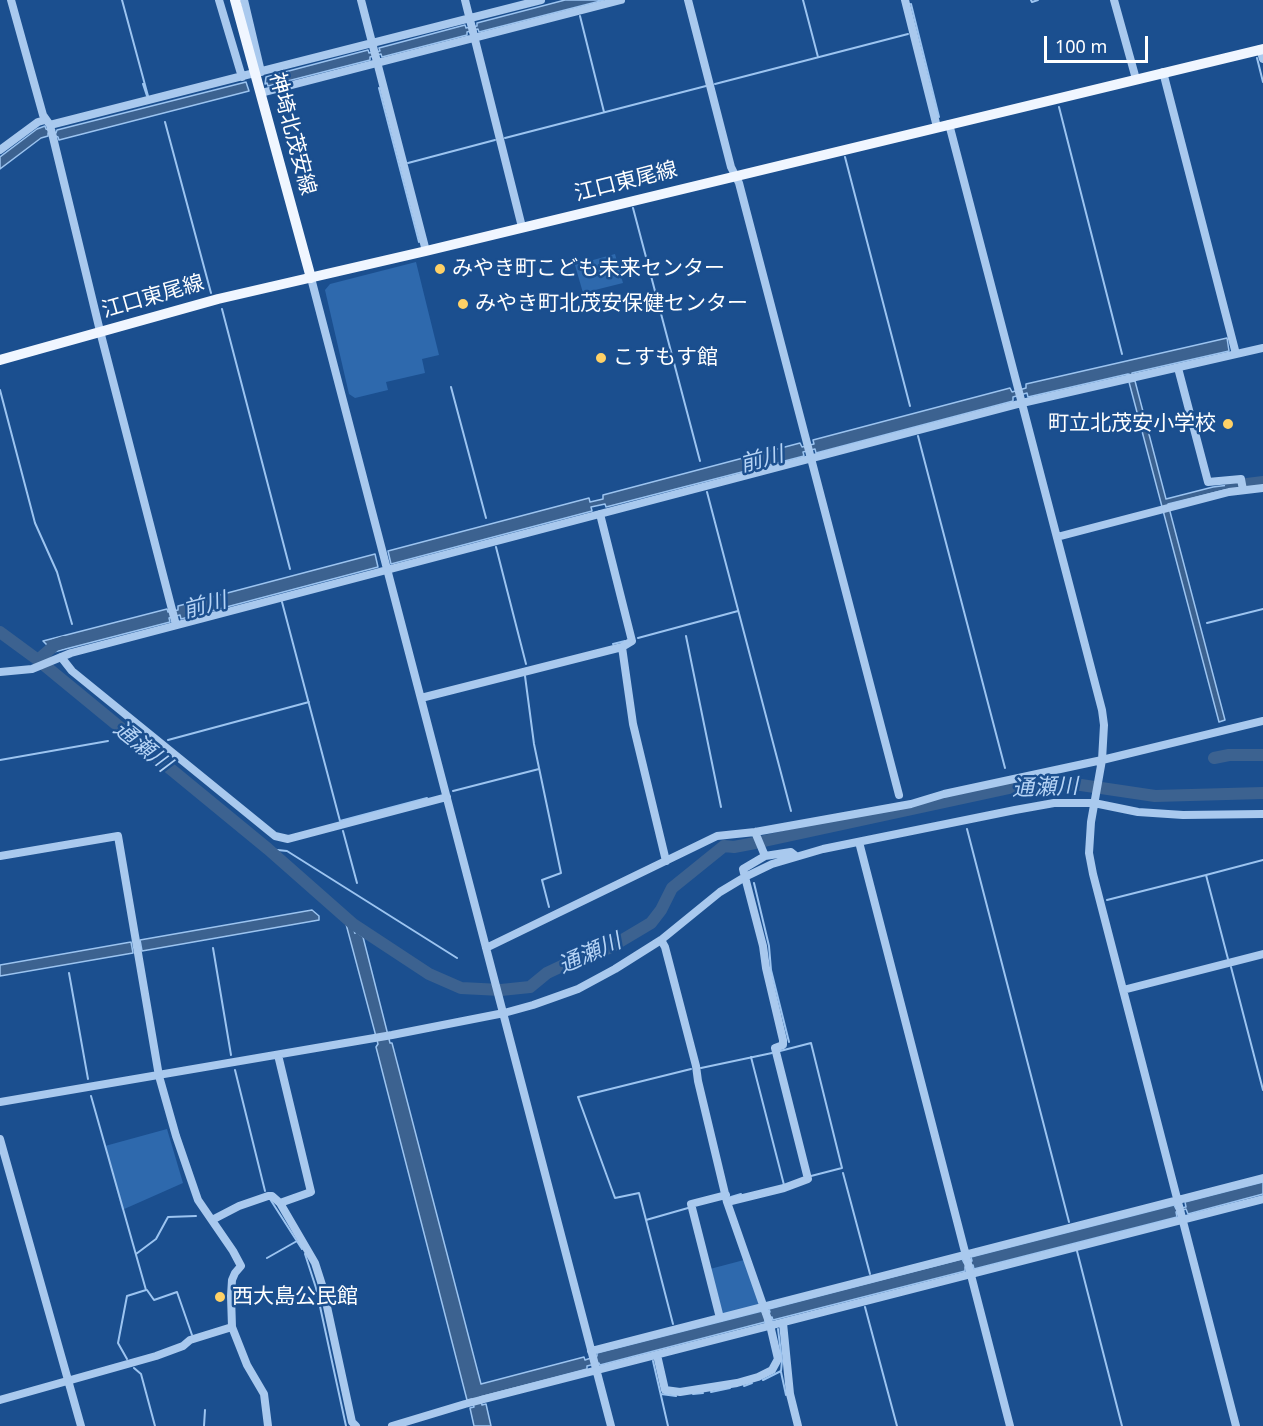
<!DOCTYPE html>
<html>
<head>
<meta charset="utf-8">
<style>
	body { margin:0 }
	#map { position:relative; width:1263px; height:1426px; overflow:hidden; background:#1b4f8f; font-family:"Noto Sans",sans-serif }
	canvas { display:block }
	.scale { position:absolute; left:1044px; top:36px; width:104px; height:27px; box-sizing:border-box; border:3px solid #fff; border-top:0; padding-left:8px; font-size:18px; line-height:21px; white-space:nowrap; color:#fff; -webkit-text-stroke:4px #1b4f8f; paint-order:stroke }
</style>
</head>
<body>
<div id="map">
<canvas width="1263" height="1426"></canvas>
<div class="scale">100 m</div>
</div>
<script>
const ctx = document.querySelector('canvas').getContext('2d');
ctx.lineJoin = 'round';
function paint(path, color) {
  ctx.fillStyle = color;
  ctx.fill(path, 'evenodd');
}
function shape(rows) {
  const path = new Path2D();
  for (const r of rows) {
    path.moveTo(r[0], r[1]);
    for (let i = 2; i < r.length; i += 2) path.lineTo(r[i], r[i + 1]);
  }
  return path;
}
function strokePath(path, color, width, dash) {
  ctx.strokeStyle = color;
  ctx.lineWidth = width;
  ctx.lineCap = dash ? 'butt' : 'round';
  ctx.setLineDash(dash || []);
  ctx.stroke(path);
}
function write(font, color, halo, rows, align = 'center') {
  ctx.font = font + ' "Noto Sans","Noto Sans JP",sans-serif';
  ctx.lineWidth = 5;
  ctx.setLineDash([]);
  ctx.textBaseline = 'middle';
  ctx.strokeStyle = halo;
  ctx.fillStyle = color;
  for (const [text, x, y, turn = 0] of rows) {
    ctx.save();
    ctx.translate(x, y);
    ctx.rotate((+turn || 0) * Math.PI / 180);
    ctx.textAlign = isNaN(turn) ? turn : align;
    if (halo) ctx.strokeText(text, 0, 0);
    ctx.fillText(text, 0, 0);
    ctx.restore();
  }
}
paint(shape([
	[615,254,623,283,583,293,575,265],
	[416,262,439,355,422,359,425,373,386,382,388,390,355,398,349,394,325,290,330,284],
	[167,1129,183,1183,122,1210,105,1146],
	[744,1260,759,1302,758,1305,722,1315,710,1269]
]), '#2e69ad');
const water = shape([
	[565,0,604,0,479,32,478,29,467,32,467,35,382,57,381,54,370,57,370,60,268,86,267,83,265,84,266,77,368,50,369,53,380,51,379,48,465,25,466,28,477,26,477,23,565,0],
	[246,82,249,91,59,140,58,137,48,133,48,136,41,138,0,169,0,157,37,129,45,126,46,129,56,133,57,130,246,82],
	[1227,338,1229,351,1132,373,1132,375,1128,374,1028,397,1027,393,1013,397,1013,401,816,453,815,449,803,452,804,456,606,507,605,504,591,507,592,511,391,564,388,551,589,498,590,502,603,499,603,495,800,443,802,447,814,444,813,440,1010,388,1012,392,1026,388,1026,384,1227,338],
	[1135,381,1166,499,1213,487,1237,484,1237,487,1168,504,1225,720,1219,722,1129,382,1135,381],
	[375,554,378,567,181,619,180,615,169,618,170,622,54,652,43,641,167,609,168,612,178,610,178,606,375,554],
	[312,910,319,916,319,920,142,951,140,940,312,910],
	[346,924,363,937,390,1043,392,1043,481,1384,584,1357,585,1360,597,1356,597,1353,762,1311,763,1314,770,1312,769,1309,962,1259,964,1263,972,1261,971,1257,1174,1205,1176,1209,1186,1207,1185,1202,1263,1182,1263,1194,1188,1214,1186,1209,1176,1212,1177,1217,974,1269,973,1265,965,1267,965,1271,773,1320,772,1317,765,1319,765,1322,600,1365,599,1363,587,1366,587,1369,480,1397,482,1405,486,1404,491,1426,474,1426,470,1408,474,1407,472,1399,467,1400,376,1047,378,1044,346,924],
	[131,942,133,953,0,976,0,965,131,942]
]);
paint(water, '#3c6290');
strokePath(water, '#9cc4f0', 1.5);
strokePath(shape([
	[122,0,148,96],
	[803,0,818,57],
	[1031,0,1032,2,1038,0],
	[911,4,939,117],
	[580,16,604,112],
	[1257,58,1263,82],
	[143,84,147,96],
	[715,84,908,34],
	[379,88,419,242],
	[1059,107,1122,354],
	[165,122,211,293],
	[505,138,706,86],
	[845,157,910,406],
	[408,163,495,140],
	[633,208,700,461],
	[222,309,290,569],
	[451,387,486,518],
	[0,390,35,523,57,572,72,624],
	[918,436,1005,768],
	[707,492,791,811],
	[496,547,526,664],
	[282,602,340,821,427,798],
	[1207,623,1263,609],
	[686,636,721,807],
	[638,638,738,611],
	[613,644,625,641],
	[525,676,534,744,561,873,542,880,549,907],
	[168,740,309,702],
	[0,760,108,741],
	[453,791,539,769],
	[967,829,1069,1222],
	[343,831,357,883],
	[268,849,287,851,457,958],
	[754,883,769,946,771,970,789,1042],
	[1107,900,1206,875],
	[353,924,355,933],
	[213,948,231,1055],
	[1228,959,1206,875,1263,860],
	[1231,967,1263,1090],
	[69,973,88,1079],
	[780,1051,811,1043,842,1168,811,1176],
	[751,1057,784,1185],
	[701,1068,772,1053],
	[235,1070,265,1191],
	[91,1096,146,1290,127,1296,118,1343,127,1359],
	[843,1173,870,1274],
	[731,1197,741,1194],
	[270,1199,302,1249],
	[646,1220,688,1208],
	[1077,1251,1122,1426],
	[136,1254,156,1239,168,1217,196,1216],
	[305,1254,316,1288,346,1426],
	[267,1258,297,1241],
	[147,1290,154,1300,177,1292,192,1335],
	[865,1307,897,1426],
	[673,1324,639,1193,615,1198,578,1097,691,1069],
	[653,1361,668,1426],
	[134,1368,141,1374,155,1426],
	[781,1372,786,1395],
	[763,1380,781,1371,782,1361,778,1329],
	[744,1386,752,1383],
	[711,1392,730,1388],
	[661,1394,676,1396],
	[693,1394,703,1393],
	[204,1426,205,1410]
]), '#9cc4f0', 2);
strokePath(shape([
	[1231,486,1263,482],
	[0,632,38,660,268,849,353,924,429,974,461,988,501,990,530,987,547,973,581,957,609,948,651,923,661,910,672,888,724,846,734,847,755,843,1028,784,1081,785,1155,796,1263,793],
	[38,660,55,645,64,642],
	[1214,758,1229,755,1263,755]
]), '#3c6290', 12);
strokePath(shape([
	[11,0,43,115,50,125,100,331,176,625],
	[219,0,242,77],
	[244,0,261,72],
	[361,0,426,251],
	[465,0,522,227],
	[688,0,731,167,739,183,899,795],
	[905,0,937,127],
	[1114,0,1136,79],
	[1260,49,1263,59],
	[1163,72,1236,354],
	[261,93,621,0],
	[949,124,1102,710,1104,725,1102,760,1091,822,1089,853,1093,874,1236,1426],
	[50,125,541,0],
	[0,150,38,122,45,120],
	[311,278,611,1426],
	[1178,368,1208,482,1241,479,1243,490],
	[1057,537,1229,492,1263,488],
	[622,647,633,724,666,861],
	[61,657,72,671,275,836,288,839,447,797],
	[0,672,32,669,71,653,1022,403,1263,348],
	[421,698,622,647,632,641,600,514],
	[859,842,1010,1426],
	[0,856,118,836,159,1076,176,1136,198,1200,233,1251,241,1266,235,1273,232,1280,231,1296,232,1327,247,1365,264,1394,268,1426],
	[765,856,791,852,796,856],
	[486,948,717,836,755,832,911,804,944,794,1102,760,1263,721],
	[1123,990,1263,954],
	[278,1055,311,1192,280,1203],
	[0,1102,392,1035,504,1013,533,1005,578,989,615,969,661,940,720,892,745,877,772,864,823,849,1015,810,1054,803,1094,803,1138,812,1183,815,1263,814],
	[0,1139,81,1426],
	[727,1202,784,1188,808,1179,775,1048,783,1045,783,1040,766,968,763,946,745,877,743,869,765,856,755,832],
	[212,1220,239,1206,268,1196,272,1196,280,1203,315,1263,323,1288,352,1422,356,1426],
	[720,1318,691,1204,726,1195],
	[783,1323,790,1394,798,1426],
	[591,1351,1263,1178],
	[657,1355,665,1390,680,1392,737,1383,758,1377,772,1370,778,1359,770,1325,727,1202,698,1081,696,1066,665,947,661,940],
	[0,1400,156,1356,183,1346,190,1340,232,1327],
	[392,1426,465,1404,1263,1199]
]), '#a9c9ee', 8);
strokePath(shape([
	[235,0,311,278],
	[0,360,218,299,426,251,1263,49]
]), '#f0f6ff', 10);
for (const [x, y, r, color] of [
	[440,269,6,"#ffd166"],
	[463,304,6,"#ffd166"],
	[601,358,6,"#ffd166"],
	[1228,424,6,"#ffd166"],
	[220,1297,6,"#ffd166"]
]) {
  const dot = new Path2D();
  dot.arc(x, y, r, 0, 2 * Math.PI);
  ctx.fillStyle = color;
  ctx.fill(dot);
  strokePath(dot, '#1b4f8f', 2);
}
write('21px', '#fff', '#1b4f8f', [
	["神埼北茂安線",292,134,75],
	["江口東尾線",626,182,-14],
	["江口東尾線",153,297,-16]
]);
write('21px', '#fff', '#1b4f8f', [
	["みやき町こども未来センター",452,269],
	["みやき町北茂安保健センター",475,304],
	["こすもす館",613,358],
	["町立北茂安小学校",1216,424,"right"],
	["西大島公民館",232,1297]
], 'left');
write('italic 22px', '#b5d3f5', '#1b4f8f', [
	["前川",762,460,-15],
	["前川",205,606,-15],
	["通瀬川",142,747,39],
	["通瀬川",1045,788,-2],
	["通瀬川",590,954,-24]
]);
</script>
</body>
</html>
